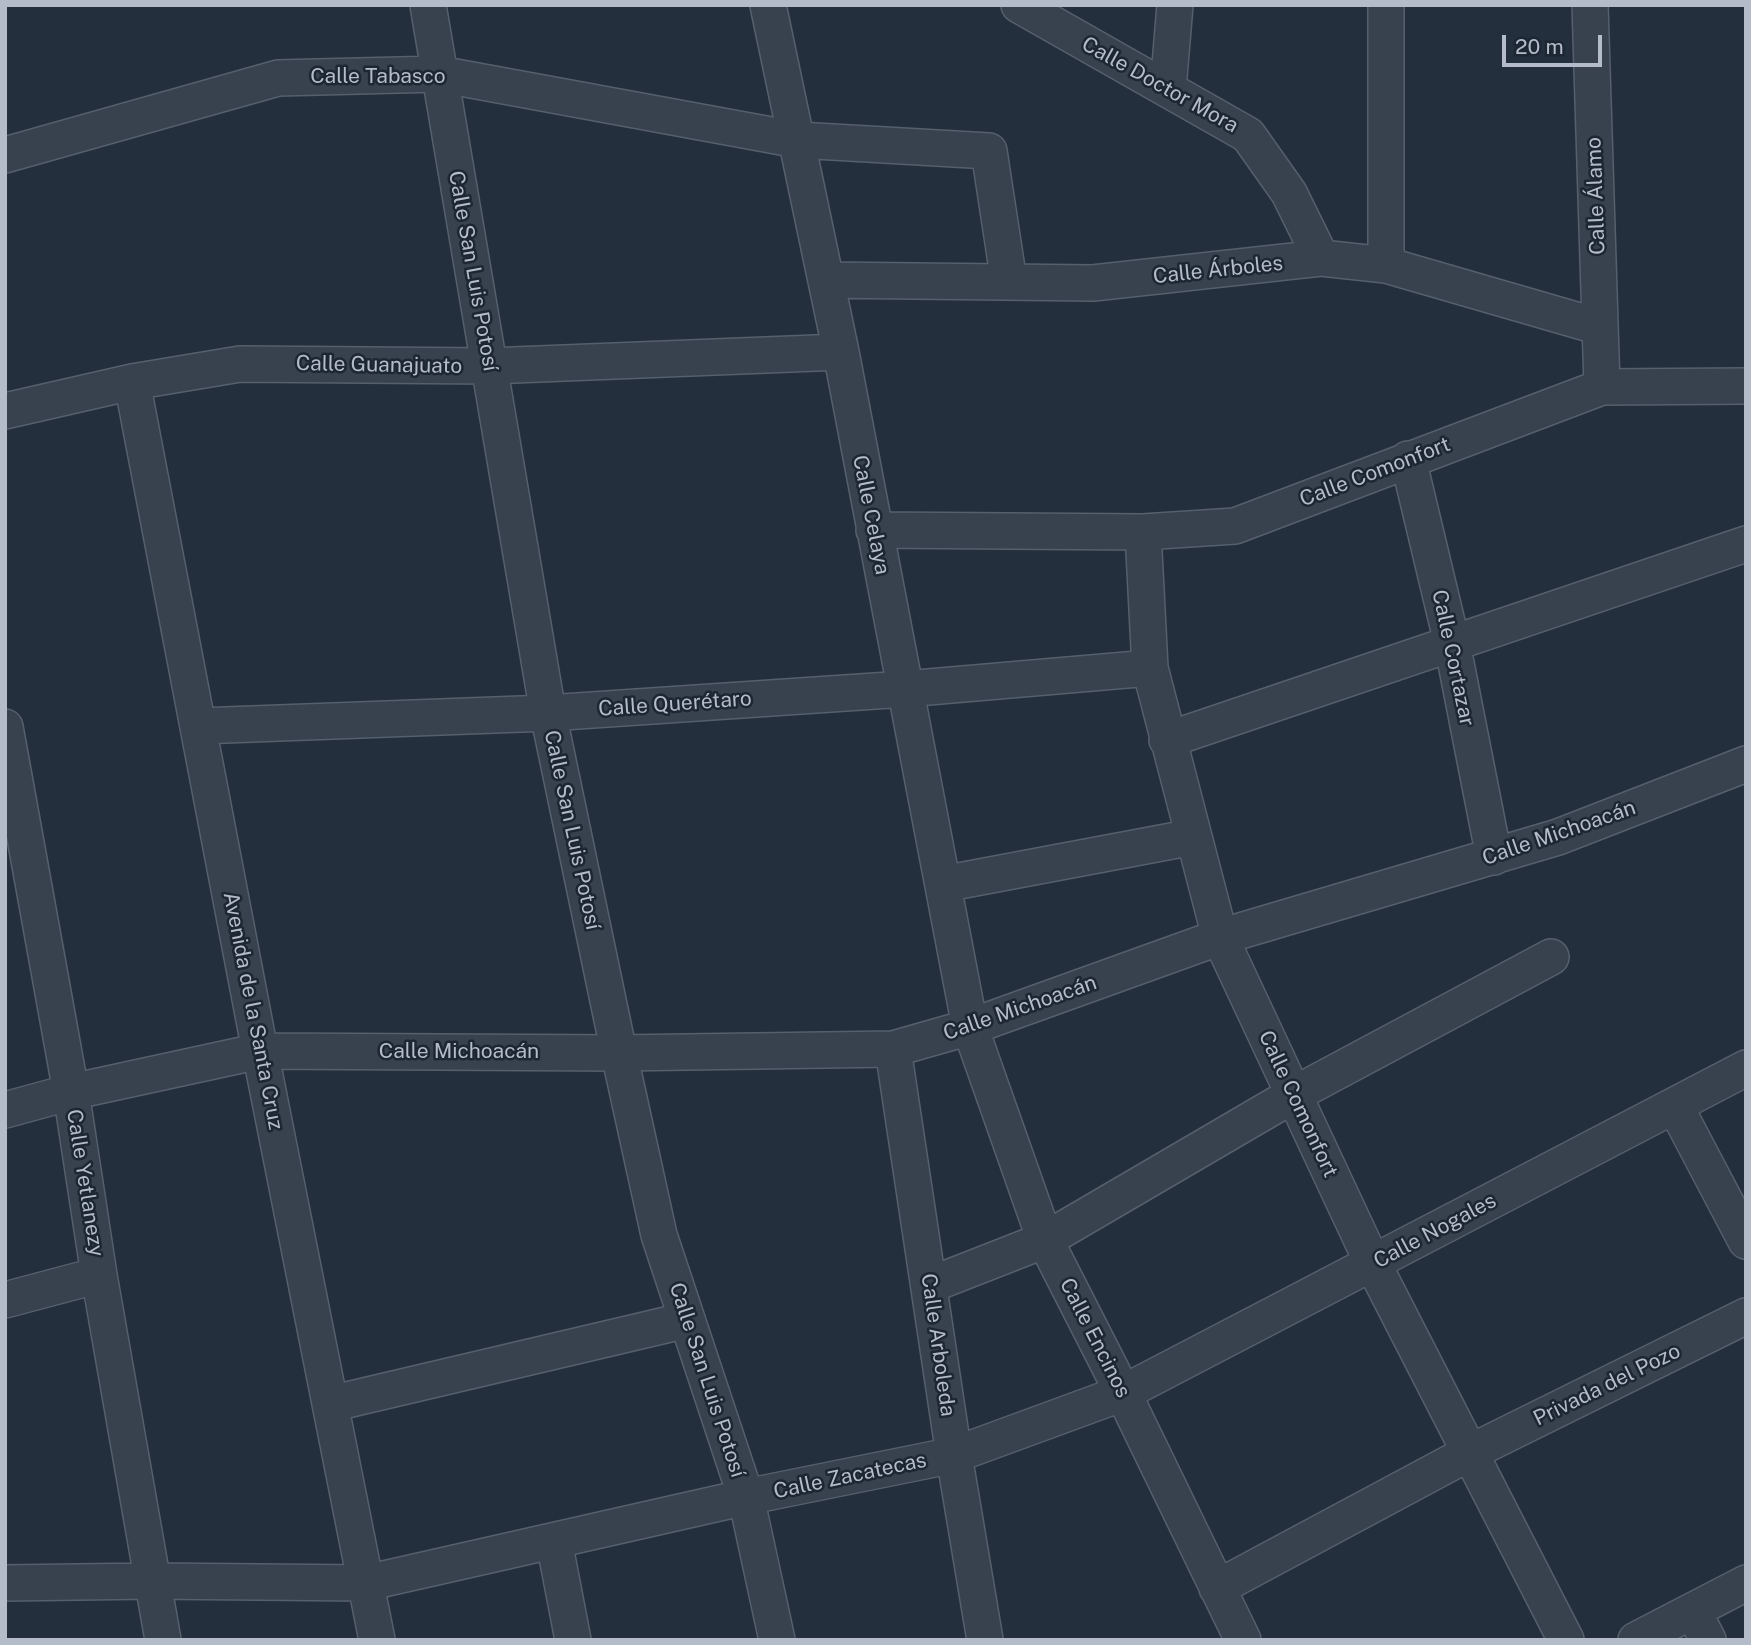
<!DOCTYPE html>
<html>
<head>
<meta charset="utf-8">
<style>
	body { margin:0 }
	#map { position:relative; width:1751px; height:1645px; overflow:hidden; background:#242f3e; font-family:"Public Sans",sans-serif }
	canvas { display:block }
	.frame { position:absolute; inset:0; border:7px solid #b4bcc9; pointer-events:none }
	.scale { position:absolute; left:1502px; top:35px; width:100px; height:32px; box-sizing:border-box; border:4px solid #b4bcc9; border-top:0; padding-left:9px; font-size:21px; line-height:24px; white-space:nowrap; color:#b4bcc9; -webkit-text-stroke:5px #1d2633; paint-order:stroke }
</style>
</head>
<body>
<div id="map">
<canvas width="1751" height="1645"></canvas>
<div class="frame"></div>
<div class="scale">20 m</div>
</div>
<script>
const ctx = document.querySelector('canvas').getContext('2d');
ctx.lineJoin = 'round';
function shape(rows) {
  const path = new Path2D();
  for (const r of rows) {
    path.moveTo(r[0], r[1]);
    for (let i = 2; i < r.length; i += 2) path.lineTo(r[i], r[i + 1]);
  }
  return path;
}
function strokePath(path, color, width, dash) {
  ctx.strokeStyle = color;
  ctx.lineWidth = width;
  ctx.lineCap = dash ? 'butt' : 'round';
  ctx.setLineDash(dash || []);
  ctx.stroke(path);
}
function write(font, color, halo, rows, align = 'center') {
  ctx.font = font + ' "Public Sans",sans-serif';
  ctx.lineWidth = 5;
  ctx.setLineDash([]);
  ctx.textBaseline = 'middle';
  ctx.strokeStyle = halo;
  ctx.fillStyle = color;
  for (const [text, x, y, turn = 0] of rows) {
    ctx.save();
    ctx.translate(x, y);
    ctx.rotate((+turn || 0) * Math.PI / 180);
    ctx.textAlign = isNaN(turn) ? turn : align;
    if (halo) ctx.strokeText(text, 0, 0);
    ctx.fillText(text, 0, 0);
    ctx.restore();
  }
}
const street = shape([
	[428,5,548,713,619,1053,659,1235,746,1497,777,1640],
	[768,5,841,352,970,1027,1045,1240,1123,1393,1243,1640],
	[1019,5,1248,135,1289,193,1321,258],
	[1590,5,1602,387],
	[1168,89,1175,5],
	[5,155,278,78,439,74,798,140,989,151,1009,282],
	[1386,265,1386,5],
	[826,280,1093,283,1321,258,1386,265,1600,327],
	[132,382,260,1051,377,1640],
	[5,411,132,382,240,364,489,366,841,352],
	[1408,459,1452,643,1494,857],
	[874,530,1143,532,1235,526,1602,387,1746,386],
	[1143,532,1150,668,1220,937,1373,1264,1566,1640],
	[199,726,548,713,905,689,1150,668],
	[5,727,71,1092,99,1275,163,1640],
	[1167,740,1746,544],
	[943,884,1193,837],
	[893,1049,954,1455,985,1640],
	[1675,1106,1746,1241],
	[5,1110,71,1092,260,1051,619,1053,893,1049,970,1027,1220,937,1558,837,1746,764],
	[930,1285,1045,1240,1293,1095,1551,957],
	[5,1300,99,1275],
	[330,1404,687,1320],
	[554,1541,573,1640],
	[5,1583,151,1581,366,1583,746,1497,954,1455,1123,1393,1746,1068],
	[1217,1588,1469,1453,1746,1316],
	[1693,1611,1708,1640],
	[1636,1640,1746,1583]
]);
strokePath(street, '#565f6c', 38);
strokePath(street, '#38414e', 35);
write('21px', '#b4bcc9', '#1d2633', [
	["Calle Tabasco",378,77],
	["Calle Doctor Mora",1160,85,29],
	["Calle Álamo",1596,196,-92],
	["Calle Árboles",1218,270,-6],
	["Calle San Luis Potosí",473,271,80],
	["Calle Guanajuato",379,365,1],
	["Calle Comonfort",1375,472,-21],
	["Calle Celaya",871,515,79],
	["Calle Cortazar",1453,658,78],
	["Calle Querétaro",675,704,-4],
	["Calle San Luis Potosí",572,830,78],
	["Calle Michoacán",1559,833,-19],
	["Calle Michoacán",1020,1008,-19],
	["Avenida de la Santa Cruz",253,1011,79],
	["Calle Michoacán",459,1052],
	["Calle Comonfort",1298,1104,65],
	["Calle Yetlanezy",85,1183,81],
	["Calle Nogales",1435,1231,-28],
	["Calle Encinos",1095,1338,63],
	["Calle Arboleda",938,1345,82],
	["Calle San Luis Potosí",707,1380,72],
	["Privada del Pozo",1607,1385,-26],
	["Calle Zacatecas",850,1476,-12]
]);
</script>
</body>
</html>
